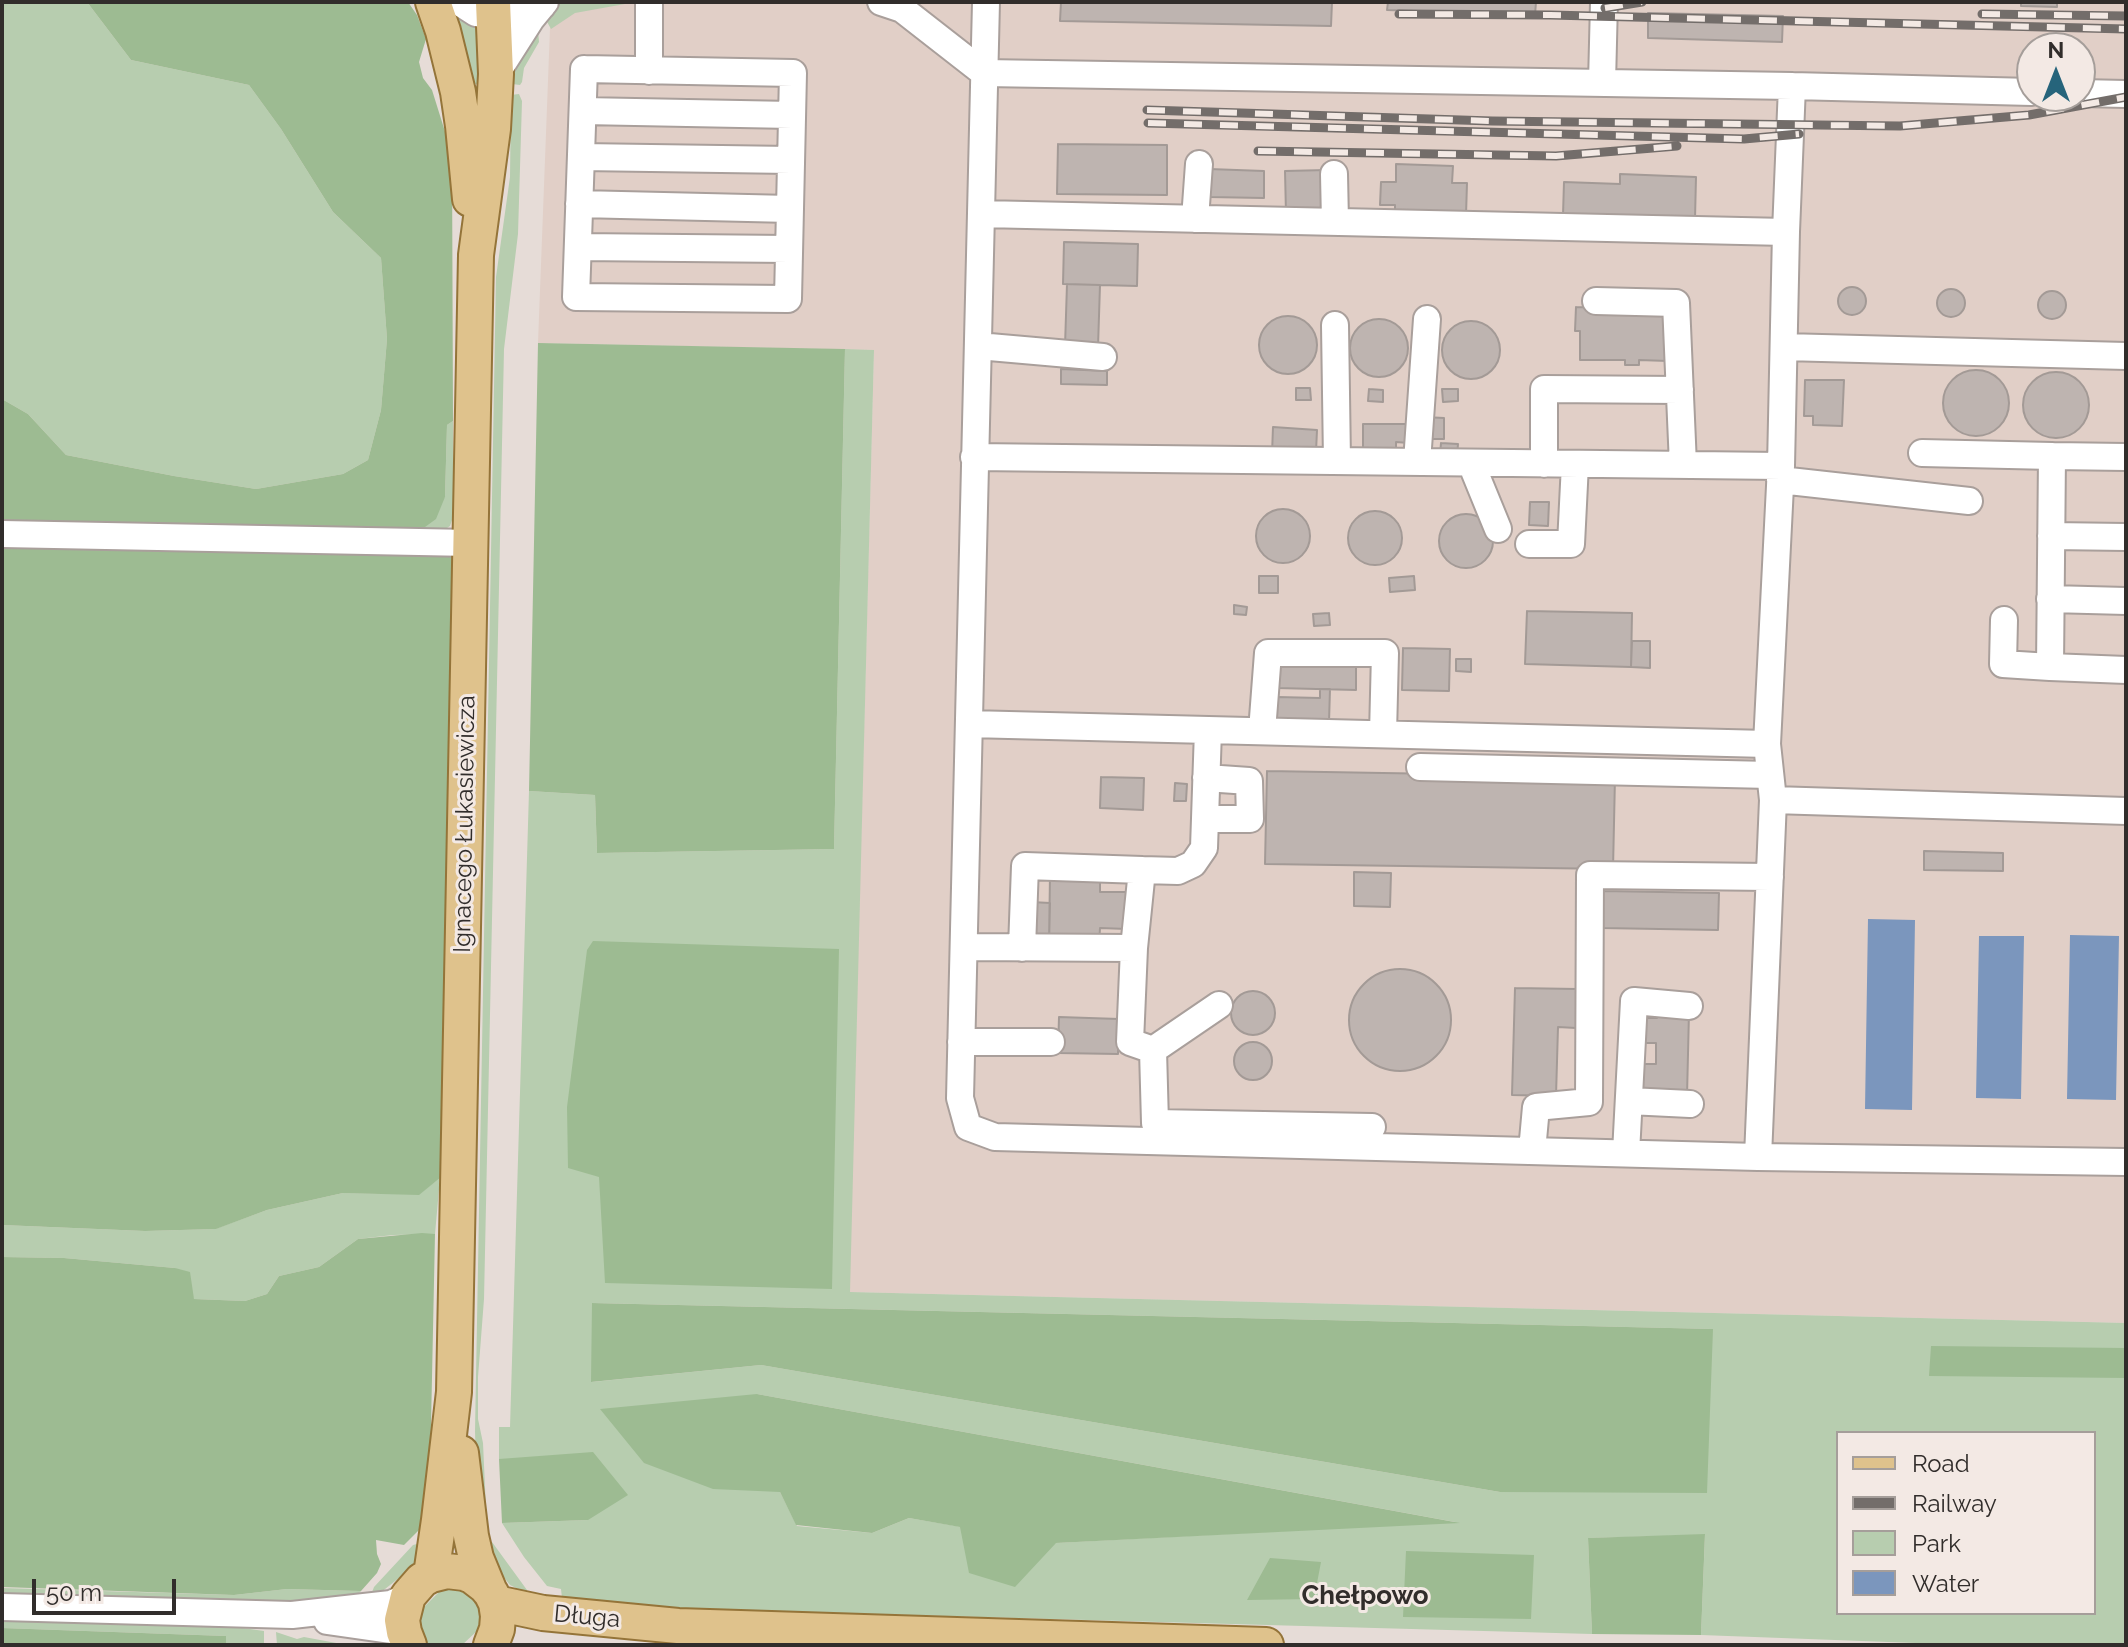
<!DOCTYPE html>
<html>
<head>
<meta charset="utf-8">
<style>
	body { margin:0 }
	#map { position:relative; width:2128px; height:1647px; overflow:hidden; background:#e6dcd7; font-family:Raleway,sans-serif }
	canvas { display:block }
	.frame { position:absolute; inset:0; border:4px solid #312d2b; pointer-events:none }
	.legend { position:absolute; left:1836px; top:1431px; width:260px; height:184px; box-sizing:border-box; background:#f3e9e4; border:2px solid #a59e9a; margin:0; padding:10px 14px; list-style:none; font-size:24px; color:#312d2b }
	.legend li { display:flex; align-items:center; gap:16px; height:40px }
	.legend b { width:40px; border:2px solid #a59e9a }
	.north { position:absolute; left:2016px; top:32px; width:80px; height:80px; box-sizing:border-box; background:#f3e9e4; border:2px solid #a59e9a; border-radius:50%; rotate:0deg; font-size:22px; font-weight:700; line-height:32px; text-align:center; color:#312d2b }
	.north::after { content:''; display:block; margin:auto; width:28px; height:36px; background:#26647b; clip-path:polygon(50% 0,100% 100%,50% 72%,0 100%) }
	.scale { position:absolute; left:32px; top:1579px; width:144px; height:36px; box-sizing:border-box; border:4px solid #312d2b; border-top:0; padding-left:10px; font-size:24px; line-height:28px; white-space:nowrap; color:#312d2b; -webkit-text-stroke:6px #f3e9e4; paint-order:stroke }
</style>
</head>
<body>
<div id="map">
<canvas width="2128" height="1647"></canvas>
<div class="frame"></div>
<ul class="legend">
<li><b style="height:10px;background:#dfc28c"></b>Road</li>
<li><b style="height:10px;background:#736d6a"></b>Railway</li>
<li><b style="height:22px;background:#b7cdaf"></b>Park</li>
<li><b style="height:22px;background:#7b96bd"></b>Water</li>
</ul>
<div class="north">N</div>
<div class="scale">50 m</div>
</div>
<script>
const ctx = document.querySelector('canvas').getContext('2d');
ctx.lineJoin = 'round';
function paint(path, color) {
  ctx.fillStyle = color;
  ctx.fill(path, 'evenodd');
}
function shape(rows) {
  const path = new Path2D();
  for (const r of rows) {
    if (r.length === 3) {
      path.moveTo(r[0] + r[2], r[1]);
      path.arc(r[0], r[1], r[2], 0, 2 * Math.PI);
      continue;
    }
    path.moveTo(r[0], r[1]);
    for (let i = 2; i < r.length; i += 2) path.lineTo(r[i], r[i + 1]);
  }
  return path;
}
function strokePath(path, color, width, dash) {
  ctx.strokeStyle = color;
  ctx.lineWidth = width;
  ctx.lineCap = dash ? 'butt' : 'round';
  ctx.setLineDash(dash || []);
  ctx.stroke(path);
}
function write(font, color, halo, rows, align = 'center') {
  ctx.font = font + ' Raleway,sans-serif';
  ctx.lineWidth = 6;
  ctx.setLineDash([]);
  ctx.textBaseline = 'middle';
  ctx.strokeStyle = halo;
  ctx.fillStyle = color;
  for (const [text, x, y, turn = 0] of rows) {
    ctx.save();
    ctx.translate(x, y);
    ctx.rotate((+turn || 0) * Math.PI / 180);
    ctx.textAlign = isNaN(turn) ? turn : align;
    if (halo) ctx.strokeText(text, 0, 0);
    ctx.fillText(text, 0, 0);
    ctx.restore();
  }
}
paint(shape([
	[551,2,2126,2,2126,1323,849,1292,874,350,538,343],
	[2032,48,2080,48,2080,96,2032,96]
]), '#e1cfc7');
paint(shape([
	[2,2,87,2,131,60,249,85,281,129,333,212,381,258,387,339,381,410,368,460,343,474,256,489,174,476,66,455,28,414,2,399],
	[559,2,636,2,575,13,551,29,545,18],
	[447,8,481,21,479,84,473,84],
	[538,30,539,42,524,68,522,82,520,85,512,84,514,62],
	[519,94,522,101,518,234,504,349,484,1299,478,1377,478,1419,483,1443,487,1531,478,1531,475,1431,496,277,510,177,511,95],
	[845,349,874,350,850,1292,2126,1323,2126,1645,1969,1645,1701,1635,1705,1535,1588,1538,1592,1634,690,1609,562,1598,561,1589,547,1586,524,1557,502,1523,588,1520,499,1459,499,1427,510,1427,529,791,595,795,597,853,834,849],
	[592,1304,593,1303,1713,1329,1500,1492,761,1365,592,1382],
	[757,1394,1455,1522,1056,1543,909,1518,872,1533,797,1526,780,1492],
	[1838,1433,2094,1433,2094,1613,1838,1613],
	[453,421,453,517,450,526,441,532,2,529,2,521,396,530,445,497,447,425],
	[440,1178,435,1234,393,1235,358,1239,319,1267,279,1276,267,1294,245,1301,194,1299,175,1268,64,1258,2,1257,2,1225,145,1231,215,1229,267,1210,343,1193,419,1194],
	[425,1542,418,1561,414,1566,375,1597,371,1595,374,1587,413,1545],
	[492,1542,527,1590,528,1594,510,1585,482,1550,479,1543],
	[442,1584,460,1588,475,1599,480,1608,481,1624,477,1631,462,1645,427,1645,421,1636,417,1619,421,1610,438,1593],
	[2,1588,234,1595,287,1589,361,1591,352,1601,281,1602,2,1596],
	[2,1619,236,1627,264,1631,264,1645,226,1645,226,1636,2,1628],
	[276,1632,297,1639,304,1637,347,1645,277,1645]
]), '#b7cdaf');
paint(shape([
	[87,2,408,2,417,15,426,39,419,62,423,78,432,90,452,154,453,421,447,425,445,497,436,519,425,527,396,530,2,521,2,399,28,414,66,455,174,476,256,489,343,474,368,460,381,410,387,339,381,258,333,212,281,129,249,85,131,60],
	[538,343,845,349,834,849,597,853,595,795,529,791],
	[2,546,452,555,440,1178,419,1195,343,1193,267,1210,216,1229,145,1231,2,1225],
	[593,941,839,949,832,1289,605,1283,599,1177,568,1168,567,1107,587,950],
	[422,1233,435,1234,429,1520,404,1545,376,1540,377,1554,381,1564,377,1573,361,1591,287,1589,234,1595,2,1587,2,1257,64,1258,175,1268,190,1272,194,1299,245,1301,267,1294,279,1276,319,1267,358,1239],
	[592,1303,1713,1329,1707,1493,1500,1492,761,1365,591,1382],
	[1931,1346,2126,1348,2126,1378,1929,1376],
	[757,1394,1460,1523,1056,1543,1015,1587,969,1573,960,1527,909,1518,872,1533,796,1525,780,1492,713,1489,644,1463,600,1409],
	[593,1452,628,1495,588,1520,502,1523,499,1459],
	[1705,1534,1701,1635,1592,1634,1588,1538],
	[1406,1551,1534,1555,1531,1619,1403,1617],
	[1270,1558,1321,1562,1314,1599,1247,1600],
	[2,1628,226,1636,226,1645,2,1645]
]), '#9dbb92');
paint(shape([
	[1868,919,1915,920,1912,1110,1865,1109],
	[2070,935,2119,936,2116,1100,2067,1099],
	[1979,936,2024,936,2021,1099,1976,1098]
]), '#7b96bd');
const building = shape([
	[1061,2,1332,2,1331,26,1060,21,1061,2],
	[1388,2,1536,2,1535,15,1387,10,1388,2],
	[2021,2,2057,2,2057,7,2021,6,2021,2],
	[1648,13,1783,16,1782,42,1648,38,1648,13],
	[1058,144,1167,145,1167,195,1057,194,1058,144],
	[1396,164,1453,166,1452,183,1467,183,1466,215,1395,213,1395,205,1380,205,1381,182,1396,182,1396,164],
	[1209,169,1264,171,1264,198,1209,197,1209,169],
	[1327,170,1327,214,1286,214,1285,171,1327,170],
	[1620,174,1696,177,1695,219,1563,215,1564,182,1620,184,1620,174],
	[1064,242,1138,244,1137,286,1063,284,1064,242],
	[1067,284,1100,285,1098,347,1065,346,1067,284],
	[1852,301,14],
	[1951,303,14],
	[2052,305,14],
	[1576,307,1669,309,1668,361,1639,360,1639,365,1625,365,1625,360,1580,360,1580,331,1575,331,1576,307],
	[1288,345,29],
	[1379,348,29],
	[1471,350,29],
	[1061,369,1107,371,1107,385,1061,384,1061,369],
	[1976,403,33],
	[2056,405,33],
	[1805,380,1844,380,1842,426,1813,425,1813,416,1804,416,1805,380],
	[1296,388,1310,388,1311,400,1296,400,1296,388],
	[1369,389,1383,390,1383,402,1368,401,1369,389],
	[1442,389,1458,389,1458,401,1443,402,1442,389],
	[1424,417,1444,418,1444,439,1424,439,1424,417],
	[1363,424,1410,424,1409,443,1396,442,1396,454,1363,453,1363,424],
	[1273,427,1317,430,1316,452,1272,454,1273,427],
	[1441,443,1458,444,1457,456,1440,455,1441,443],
	[1530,502,1549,502,1548,526,1529,525,1530,502],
	[1283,536,27],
	[1375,538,27],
	[1466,541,27],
	[1259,576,1278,576,1278,593,1259,593,1259,576],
	[1414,576,1415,590,1390,592,1389,578,1414,576],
	[1234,605,1247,607,1246,615,1234,614,1234,605],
	[1527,611,1632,613,1631,667,1525,664,1527,611],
	[1329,613,1330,625,1314,626,1313,614,1329,613],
	[1632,641,1650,641,1650,668,1631,667,1632,641],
	[1403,648,1450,649,1449,691,1402,690,1403,648],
	[1456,659,1471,659,1471,672,1456,671,1456,659],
	[1278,661,1356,663,1356,690,1277,688,1278,661],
	[1320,689,1330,689,1329,722,1276,720,1277,697,1320,698,1320,689],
	[1267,771,1615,777,1613,869,1265,864,1267,771],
	[1101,777,1144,778,1143,810,1100,808,1101,777],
	[1175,783,1187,784,1186,801,1174,801,1175,783],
	[1924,851,2003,853,2003,871,1924,870,1924,851],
	[1354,872,1391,873,1390,907,1354,906,1354,872],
	[1050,875,1100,876,1100,892,1127,892,1127,929,1100,928,1099,945,1049,944,1050,875],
	[1602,891,1719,893,1718,930,1601,928,1602,891],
	[1031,902,1050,903,1049,944,1030,943,1031,902],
	[1400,1020,51],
	[1515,988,1577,989,1576,1028,1558,1027,1556,1096,1512,1095,1515,988],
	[1253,1013,22],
	[1657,1012,1689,1012,1687,1096,1655,1096,1655,1089,1636,1088,1637,1064,1656,1064,1656,1043,1637,1043,1638,1018,1657,1018,1657,1012],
	[1059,1017,1119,1019,1118,1054,1058,1053,1059,1017],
	[1253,1061,19]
]);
paint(building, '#beb4b0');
strokePath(building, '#a39a96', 2);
const minor = shape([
	[459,2,476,13,493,15,527,11,542,6],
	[649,2,649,71],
	[881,2,902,9,984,73,1792,86,2032,92],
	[986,2,960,1098,968,1127,995,1137,1758,1157,2126,1162],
	[584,69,793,73,788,299,576,297,584,69],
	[496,74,531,19,545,2],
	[1602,83,1604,2],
	[2080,93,2126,94],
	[583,111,792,115],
	[581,157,791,160],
	[1334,174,1335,222],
	[579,204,790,209],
	[982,214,1786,232],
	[1195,219,1199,164],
	[578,247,789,249],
	[1596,301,1676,303,1683,465],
	[1335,325,1337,461],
	[978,346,1103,357],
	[1784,347,2126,356],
	[1922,453,2052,456],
	[974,457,1781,466],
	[2126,457,2052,456,2050,667,2126,670],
	[1417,462,1427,319],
	[1471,463,1498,529],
	[1544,464,1544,389,1680,390],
	[1780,480,1969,501],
	[2,534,471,543],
	[2051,536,2126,537],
	[1529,544,1571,544,1575,464],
	[2050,599,2126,601],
	[2004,620,2003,664,2050,667],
	[969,724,1767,744],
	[1262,731,1268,653,1385,653,1383,734],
	[1420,767,1770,775],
	[1773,800,2126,811],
	[1205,819,1250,819,1249,781,1206,778],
	[1142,870,1178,871,1193,864,1204,848,1208,730],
	[964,947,1134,948,1130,1042,1153,1050,1155,1123,1372,1127],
	[1022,948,1025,866,1142,870,1134,948],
	[961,1042,1051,1042],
	[1153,1050,1219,1005],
	[1629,1101,1690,1104],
	[1532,1151,1536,1107,1589,1102,1590,875,1770,877],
	[1626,1153,1634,1001,1689,1006],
	[1758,1157,1773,800,1767,744,1781,466,1786,232,1792,86],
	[2,1607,292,1615,391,1604,408,1596],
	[327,1621,404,1632]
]);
const major = shape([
	[433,2,443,31,458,92,463,126,470,199],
	[461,1453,471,1536,476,1558,490,1592],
	[431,1575,439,1520,454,1392,476,255,493,129,496,74,493,2],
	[496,1603,543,1613,678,1626,1266,1645],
	[409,1645,404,1632,402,1620,408,1596,422,1580,431,1575,447,1571,464,1573,472,1576,485,1586,491,1593,496,1603,498,1616,497,1629,491,1645]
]);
strokePath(minor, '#a99f9b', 30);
strokePath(major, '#947439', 38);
strokePath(minor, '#fff', 26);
strokePath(major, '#dfc28c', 34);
const rail = shape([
	[1605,8,1642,2],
	[1399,14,1550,15,2126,29],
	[1982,14,2126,16],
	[1147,110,1492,121,1900,126,2029,115,2126,97],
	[1148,123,1744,139,1799,134],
	[1258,151,1556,156,1677,146]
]);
strokePath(rail, '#736d6a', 9);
strokePath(rail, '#f3e9e4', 6, [18]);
write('24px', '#312d2b', '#f3e9e4', [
	["Ignacego Łukasiewicza",465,824,-89],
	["Długa",587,1617,5]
]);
write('bold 26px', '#312d2b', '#f3e9e4', [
	["Chełpowo",1365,1596]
]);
</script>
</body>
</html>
